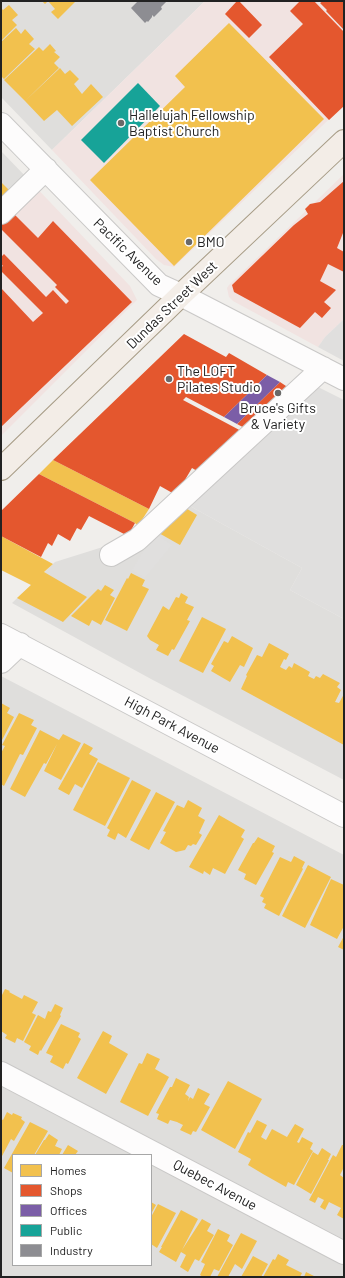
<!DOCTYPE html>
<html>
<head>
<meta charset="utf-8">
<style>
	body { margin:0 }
	#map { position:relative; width:345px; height:1278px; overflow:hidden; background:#f0eeeb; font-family:Barlow,sans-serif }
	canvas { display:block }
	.frame { position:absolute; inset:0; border:2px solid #222; pointer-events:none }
	.legend { position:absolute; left:12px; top:1154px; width:140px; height:112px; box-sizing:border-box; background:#fff; border:1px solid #a7a7a7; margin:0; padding:5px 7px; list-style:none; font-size:12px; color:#222 }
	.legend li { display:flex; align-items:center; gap:8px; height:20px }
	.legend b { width:20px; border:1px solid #a7a7a7 }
</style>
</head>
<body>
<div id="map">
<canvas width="345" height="1278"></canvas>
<div class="frame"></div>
<ul class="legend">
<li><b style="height:11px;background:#f2c14e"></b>Homes</li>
<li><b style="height:11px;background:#e4572e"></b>Shops</li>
<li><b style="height:11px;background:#7b5ea7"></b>Offices</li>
<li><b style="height:11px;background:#17a398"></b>Public</li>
<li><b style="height:11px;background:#8d8d92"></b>Industry</li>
</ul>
</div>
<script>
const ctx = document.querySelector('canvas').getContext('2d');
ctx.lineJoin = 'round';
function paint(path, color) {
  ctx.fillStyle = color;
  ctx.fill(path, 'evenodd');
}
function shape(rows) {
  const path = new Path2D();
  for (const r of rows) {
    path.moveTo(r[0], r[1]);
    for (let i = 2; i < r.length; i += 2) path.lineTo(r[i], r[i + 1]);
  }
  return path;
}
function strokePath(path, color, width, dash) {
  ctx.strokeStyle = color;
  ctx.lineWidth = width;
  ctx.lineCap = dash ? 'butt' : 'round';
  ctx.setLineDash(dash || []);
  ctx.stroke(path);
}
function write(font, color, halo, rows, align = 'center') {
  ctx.font = font + ' Barlow,sans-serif';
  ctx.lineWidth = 4;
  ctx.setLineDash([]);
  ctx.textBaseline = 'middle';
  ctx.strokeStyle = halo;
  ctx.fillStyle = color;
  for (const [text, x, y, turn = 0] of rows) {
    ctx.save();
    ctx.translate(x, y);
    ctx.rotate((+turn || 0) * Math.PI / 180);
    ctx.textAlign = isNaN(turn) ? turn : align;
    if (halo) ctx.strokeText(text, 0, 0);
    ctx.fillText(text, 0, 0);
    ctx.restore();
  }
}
paint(shape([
	[1,1,205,1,52,150,1,97],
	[1,151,29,180,1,208],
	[190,506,302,568,290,590,344,619,344,780,151,679,12,603,55,562,157,530],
	[1,676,344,855,344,1277,1,1277],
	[13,1155,151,1155,151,1265,13,1265]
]), '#dfdedc');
paint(shape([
	[205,1,344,1,344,105,174,267,164,265,156,259,52,150],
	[344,174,344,319,325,337,318,347,233,301,229,297,227,288,229,285],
	[29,180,130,286,137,300,1,436,1,208]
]), '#f1e3e1');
paint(shape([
	[344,319,344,361,318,347,325,337],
	[314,385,344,400,344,619,290,590,302,568,190,506],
	[158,536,172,545,145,578,132,570,144,550]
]), '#e0dfde');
paint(shape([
	[42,1,76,1,58,19,51,12,55,9,48,1,45,4],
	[9,5,18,15,12,20,17,25,1,41,1,8,3,10],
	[229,23,324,119,174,266,90,180,185,87,175,76],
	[16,28,21,34,25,29,34,39,29,44,35,49,4,79,1,76,1,42],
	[50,44,56,51,54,52,60,57,54,63,59,68,25,101,4,80,39,47,43,51],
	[60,68,65,74,70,70,79,79,74,84,82,94,91,84,103,97,72,126,57,110,44,121,25,101],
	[1,182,11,192,1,202],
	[53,460,149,509,138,526,135,523,39,474],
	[184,507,197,515,180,545,157,532],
	[1,536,53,564,44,572,87,597,63,622,17,598,31,585,1,570],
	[131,573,145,580,142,586,149,589,127,631,105,620,127,578,128,579],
	[105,585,114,590,110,595,115,598,101,625,92,620,89,626,71,616,98,589,101,591],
	[181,593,188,597,185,603,194,607,187,620,190,621,174,650,172,649,168,656,156,650,159,645,150,640,147,636,163,606,169,610,176,597,179,598],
	[202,617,226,629,203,673,179,661],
	[232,636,253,648,244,667,240,665,230,682,211,671,214,666,211,664,224,641,228,643],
	[269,643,289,654,286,660,284,659,280,667,286,670,289,666,292,668,294,663,310,672,308,676,314,679,316,676,320,678,323,674,340,683,337,687,341,690,335,702,339,703,344,694,344,745,241,689,247,676,246,675,257,655,262,657],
	[1,703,10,708,7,713,14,717,1,742],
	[19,713,34,720,31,725,37,728,23,755,20,754,4,786,1,784,1,753,5,746,2,745],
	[40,730,59,740,63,734,81,743,61,780,44,771,57,744,46,764,44,763,25,797,10,789],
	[84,743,93,748,89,754,98,759,82,788,75,784,69,795,58,789],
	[98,762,130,778,105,826,73,810],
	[132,780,151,790,126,838,118,833,115,840,107,836,110,830,107,828],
	[156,792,175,802,149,850,130,840],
	[188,800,202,808,198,816,205,820,199,833,202,835,196,845,193,844,191,846,188,845,185,850,176,852,160,843,166,832,163,831,177,805,184,808],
	[219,815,245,830,241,837,244,839,225,874,213,868,210,875,204,871,203,874,189,867],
	[258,837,275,846,272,852,274,853,256,885,244,879,246,874,238,870,253,843,254,843],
	[294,856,305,862,302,868,303,869,279,916,264,908,266,904,262,902,264,898,260,896,280,857,291,862],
	[308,865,331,877,305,928,282,916],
	[331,879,344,885,344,926,337,939,310,925],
	[344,936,344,950,338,947],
	[5,989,10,991,9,992,22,999,24,995,38,1002,32,1013,36,1015,23,1041,17,1038,15,1043,5,1038,7,1035,1,1031,1,997],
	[55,1004,63,1008,60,1015,61,1016,41,1051,40,1050,38,1055,29,1050,31,1046,24,1042,38,1015,45,1019,48,1011,51,1012],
	[61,1024,80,1033,78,1037,81,1039,68,1064,66,1063,63,1069,50,1062,53,1056,46,1053],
	[103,1031,112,1036,109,1043,128,1054,106,1094,77,1078],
	[147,1053,160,1059,155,1069,169,1077,148,1116,120,1102,139,1063,142,1064],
	[176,1078,190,1085,185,1094,189,1097,188,1101,190,1097,193,1099,198,1088,210,1094,204,1104,210,1107,196,1132,193,1131,191,1135,180,1130,183,1125,177,1122,170,1120,168,1124,157,1119,159,1114,156,1113,170,1087,172,1087],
	[228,1081,262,1099,235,1149,201,1130],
	[7,1112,12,1115,13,1113,22,1117,21,1119,25,1122,14,1141,11,1139,1,1158,1,1119,3,1120],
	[257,1120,267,1125,261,1137,266,1140,272,1129,287,1137,295,1124,304,1129,297,1142,299,1143,302,1137,313,1143,310,1149,313,1151,294,1185,288,1182,286,1187,263,1174,248,1165,251,1159,238,1152,248,1132,250,1133],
	[30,1122,48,1131,34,1155,13,1155,13,1173,4,1168],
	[49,1134,58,1140,55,1146,62,1149,59,1155,35,1155,44,1140,45,1140],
	[68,1145,78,1151,75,1155,62,1155],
	[342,1145,344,1145,344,1167,340,1175,344,1178,344,1219,337,1215,341,1208,329,1202,325,1210,320,1207,324,1200,318,1197,315,1203,309,1200,333,1155,336,1157],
	[322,1148,331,1154,328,1160,329,1160,311,1194,296,1185,313,1152,318,1155],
	[151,1202,156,1205,151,1214],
	[158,1204,176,1213,157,1248,151,1244,151,1217],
	[181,1210,198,1219,182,1250,202,1219,211,1224,207,1231,214,1235,199,1261,195,1259,188,1272,180,1267,186,1255,181,1252,176,1262,159,1252,162,1247,161,1247],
	[218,1229,230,1235,227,1241,233,1245,219,1271,214,1269,210,1277,203,1277,200,1275,205,1264,201,1262],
	[241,1233,257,1241,242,1269,235,1264,228,1277,217,1277],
	[278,1254,289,1260,286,1265,302,1273,300,1277,263,1277,273,1259,275,1260],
	[253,1256,268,1264,261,1277,241,1277],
	[306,1272,316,1277,304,1277]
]), '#f2c14e');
paint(shape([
	[237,1,239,1,262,25,249,38,225,14],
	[300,1,314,1,344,32,344,106,329,120,269,57,303,24,290,11],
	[323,1,344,1,344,30,326,11,327,10,320,3],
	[344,181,344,234,343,233,337,248,344,252,344,272,328,264,320,281,336,290,324,302,331,308,322,318,315,312,300,328,234,292,232,285,294,225,308,214,305,209,310,204,320,202],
	[10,210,38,238,53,221,132,302,1,427,1,288,33,322,43,313,1,271,1,267,3,266,1,264,1,257,4,254,46,297,53,290,66,304,69,301,55,287,57,285,1,229,1,219],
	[184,334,226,357,229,353,267,375,224,417,186,397,183,400,245,433,199,472,192,468,176,495,160,486,149,509,53,460],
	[280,382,292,390,250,431,237,424],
	[39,474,135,523,128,536,89,516,81,530,77,528,70,541,58,534,52,546,48,543,41,557,1,536,1,511]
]), '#e4572e');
paint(shape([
	[267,375,280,382,237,424,224,417]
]), '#7b5ea7');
paint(shape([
	[138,83,160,106,104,163,81,140]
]), '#17a398');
paint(shape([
	[138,1,167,1,161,7,162,9,154,17,152,15,152,17,148,22,147,21,145,23,131,8]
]), '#8d8d92');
const minor = shape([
	[1,124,159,285,181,295,344,379],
	[1,213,46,169],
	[111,555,137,540,323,368],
	[1,635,344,816],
	[1,662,20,644],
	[1,1073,344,1253]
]);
const major = shape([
	[1,469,181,295,344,141]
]);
strokePath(minor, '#c9c8c7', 24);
strokePath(major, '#a79c86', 24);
strokePath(minor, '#fdfcfc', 22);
strokePath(major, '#f3ede7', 22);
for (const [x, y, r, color] of [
	[121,123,4,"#6a6968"],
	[189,242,4,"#6a6968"],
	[169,379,4,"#6a6968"],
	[278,393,4,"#6a6968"]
]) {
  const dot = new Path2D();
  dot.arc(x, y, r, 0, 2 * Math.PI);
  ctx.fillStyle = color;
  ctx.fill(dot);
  strokePath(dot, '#fff', 1.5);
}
write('14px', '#222', '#fff', [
	["Hallelujah Fellowship",129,115],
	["Baptist Church",129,131],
	["BMO",197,242],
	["The LOFT",177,371],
	["Pilates Studio",177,387],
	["Bruce's Gifts",278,408,"center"],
	["& Variety",278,424,"center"]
], 'left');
write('14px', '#222', '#fff', [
	["Pacific Avenue",128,252,44],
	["Dundas Street West",172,305,-44],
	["High Park Avenue",172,725,28],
	["Quebec Avenue",215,1185,28]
]);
</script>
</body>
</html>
